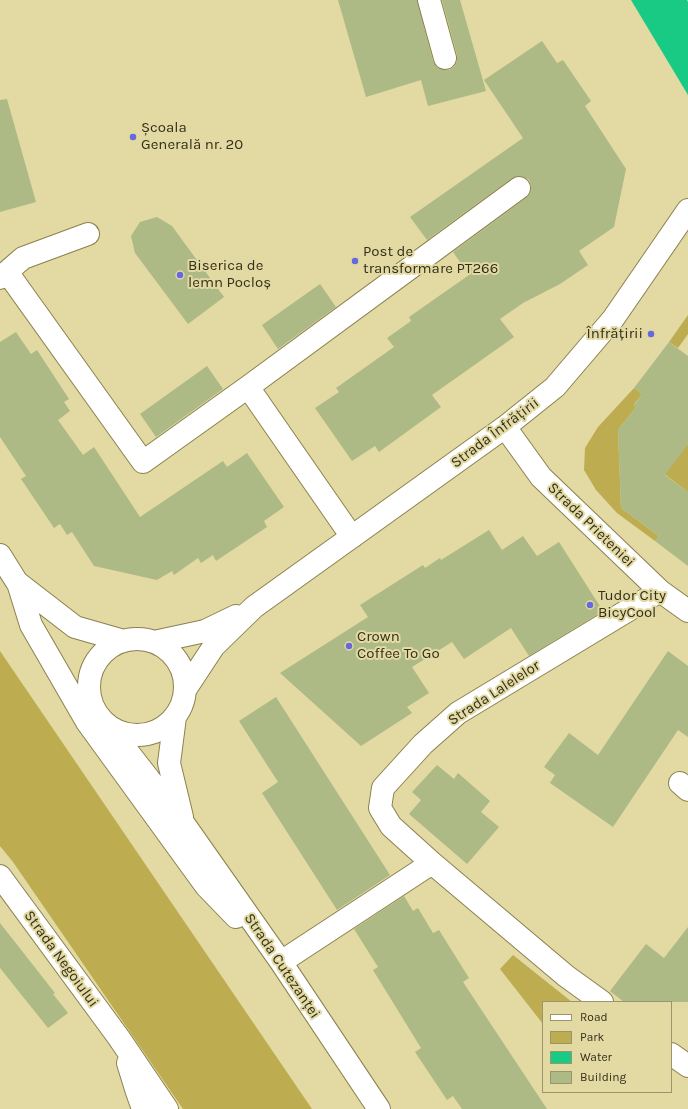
<!DOCTYPE html>
<html>
<head>
<meta charset="utf-8">
<style>
	body { margin:0 }
	#map { position:relative; width:688px; height:1109px; overflow:hidden; background:#e2d9a3; font-family:Karla,sans-serif }
	canvas { display:block }
	.legend { position:absolute; left:542px; top:1001px; width:130px; height:92px; box-sizing:border-box; background:#e2d9a3; border:1px solid #9c956c; margin:0; padding:5px 7px; list-style:none; font-size:12px; color:#332f1a }
	.legend li { display:flex; align-items:center; gap:8px; height:20px }
	.legend b { width:20px; border:1px solid #9c956c }
</style>
</head>
<body>
<div id="map">
<canvas width="688" height="1109"></canvas>
<ul class="legend">
<li><b style="height:5px;background:#fff"></b>Road</li>
<li><b style="height:11px;background:#bdac50"></b>Park</li>
<li><b style="height:11px;background:#19ca84"></b>Water</li>
<li><b style="height:11px;background:#adba86"></b>Building</li>
</ul>
</div>
<script>
const ctx = document.querySelector('canvas').getContext('2d');
ctx.lineJoin = 'round';
function paint(path, color) {
  ctx.fillStyle = color;
  ctx.fill(path, 'evenodd');
}
function shape(rows) {
  const path = new Path2D();
  for (const r of rows) {
    if (r.length === 3) {
      path.moveTo(r[0] + r[2], r[1]);
      path.arc(r[0], r[1], r[2], 0, 2 * Math.PI);
      continue;
    }
    path.moveTo(r[0], r[1]);
    for (let i = 2; i < r.length; i += 2) path.lineTo(r[i], r[i + 1]);
  }
  return path;
}
function strokePath(path, color, width, dash) {
  ctx.strokeStyle = color;
  ctx.lineWidth = width;
  ctx.lineCap = dash ? 'butt' : 'round';
  ctx.setLineDash(dash || []);
  ctx.stroke(path);
}
function write(font, color, halo, rows, align = 'center') {
  ctx.font = font + ' Karla,sans-serif';
  ctx.lineWidth = 4;
  ctx.setLineDash([]);
  ctx.textBaseline = 'middle';
  ctx.strokeStyle = halo;
  ctx.fillStyle = color;
  for (const [text, x, y, turn = 0] of rows) {
    ctx.save();
    ctx.translate(x, y);
    ctx.rotate((+turn || 0) * Math.PI / 180);
    ctx.textAlign = isNaN(turn) ? turn : align;
    if (halo) ctx.strokeText(text, 0, 0);
    ctx.fillText(text, 0, 0);
    ctx.restore();
  }
}
paint(shape([
	[688,315,688,334,678,348,669,342],
	[634,388,642,394,634,405,636,407,618,430,621,508,659,536,655,541,617,513,596,490,584,470,585,448,598,427],
	[688,444,688,492,663,473],
	[0,651,312,1109,183,1109,13,862,0,846],
	[513,955,572,1002,543,1002,543,1024,500,969]
]), '#bdac50');
paint(shape([
	[631,0,687,0,688,2,688,95]
]), '#19ca84');
paint(shape([
	[338,0,417,0,433,61,437,67,442,70,449,70,454,67,457,61,457,55,442,0,460,0,486,91,428,106,421,80,366,97],
	[542,41,557,63,563,60,591,101,585,106,626,169,614,227,579,251,588,265,560,284,523,303,500,319,514,337,432,395,441,407,379,452,375,446,352,461,315,408,339,392,336,388,394,347,387,338,411,321,409,317,469,275,453,252,526,198,530,193,531,187,529,180,524,177,518,176,512,178,427,240,410,217,523,138,484,80],
	[7,99,36,202,0,212,0,100],
	[157,217,172,226,224,297,188,324,135,253,131,236,140,222],
	[320,284,336,307,278,349,262,325],
	[16,332,31,354,37,350,69,399,64,402,70,411,58,420,83,455,94,447,140,517,223,461,227,467,247,453,284,507,264,521,267,527,216,561,213,555,201,563,198,558,174,575,172,571,157,580,94,566,72,532,67,535,60,524,54,528,21,479,26,476,0,437,0,342],
	[669,342,688,356,688,444,665,475,688,492,688,566,655,541,659,536,621,508,618,430,636,407,634,406,642,394,634,388],
	[207,366,223,389,156,437,140,414],
	[489,530,502,550,523,536,537,556,559,542,603,611,529,656,511,628,464,659,452,642,412,667,429,693,407,707,412,713,361,746,280,673,368,617,360,605,423,565,425,568,440,558,441,560],
	[668,651,688,666,688,737,678,730,613,827,550,783,555,775,544,767,569,733,598,755],
	[276,697,390,875,337,910,262,793,278,782,239,721],
	[437,765,454,779,458,773,490,801,481,812,499,827,467,864,409,814,421,800,412,792],
	[404,896,413,911,418,908,433,933,439,930,469,978,463,982,547,1109,462,1109,453,1096,447,1100,415,1052,421,1048,373,970,378,967,354,929],
	[0,923,55,993,53,994,68,1013,48,1028,0,968],
	[688,927,688,1002,624,1002,610,991,646,944,664,958]
]), '#adba86');
const minor = shape([
	[429,0,445,58],
	[7,272,143,462,248,387,519,188],
	[0,278,23,258,88,234],
	[248,387,352,537],
	[505,427,541,477,660,591,688,611],
	[0,555,25,595],
	[18,583,31,625,87,722,206,886,236,917],
	[18,583,75,627,124,641],
	[137,687,48],
	[154,642,205,631,236,616],
	[185,690,214,646,254,607,505,427,555,387,613,319,688,210],
	[175,717,169,763,182,817],
	[107,725,184,824,281,962,379,1109],
	[680,783,688,790],
	[0,876,119,1038,167,1109],
	[281,962,432,863],
	[602,1002,566,976,432,863,391,826,380,808,383,788,423,744,458,713,660,591],
	[671,1054,688,1066],
	[128,1063,136,1089,143,1109]
]);
strokePath(minor, '#8b814e', 24);
strokePath(minor, '#fff', 22);
for (const [x, y, r, color] of [
	[133,137,4,"#6767e0"],
	[355,261,4,"#6767e0"],
	[180,275,4,"#6767e0"],
	[651,334,4,"#6767e0"],
	[590,605,4,"#6767e0"],
	[349,646,4,"#6767e0"]
]) {
  const dot = new Path2D();
  dot.arc(x, y, r, 0, 2 * Math.PI);
  ctx.fillStyle = color;
  ctx.fill(dot);
  strokePath(dot, '#e2d9a3', 1.5);
}
write('15px', '#332f1a', '#e2d9a3', [
	["Școala",141,128],
	["Generală nr. 20",141,145],
	["Post de",363,252],
	["transformare PT266",363,269],
	["Biserica de",188,266],
	["lemn Pocloș",188,283],
	["Înfrățirii",643,334,"right"],
	["Tudor City",598,596],
	["BicyCool",598,613],
	["Crown",357,637],
	["Coffee To Go",357,654]
], 'left');
write('15px', '#332f1a', '#e2d9a3', [
	["Strada Înfrățirii",495,433,-37],
	["Strada Prieteniei",591,525,44],
	["Strada Lalelelor",494,693,-33],
	["Strada Negoiului",61,959,54],
	["Strada Cutezanței",282,966,56]
]);
</script>
</body>
</html>
